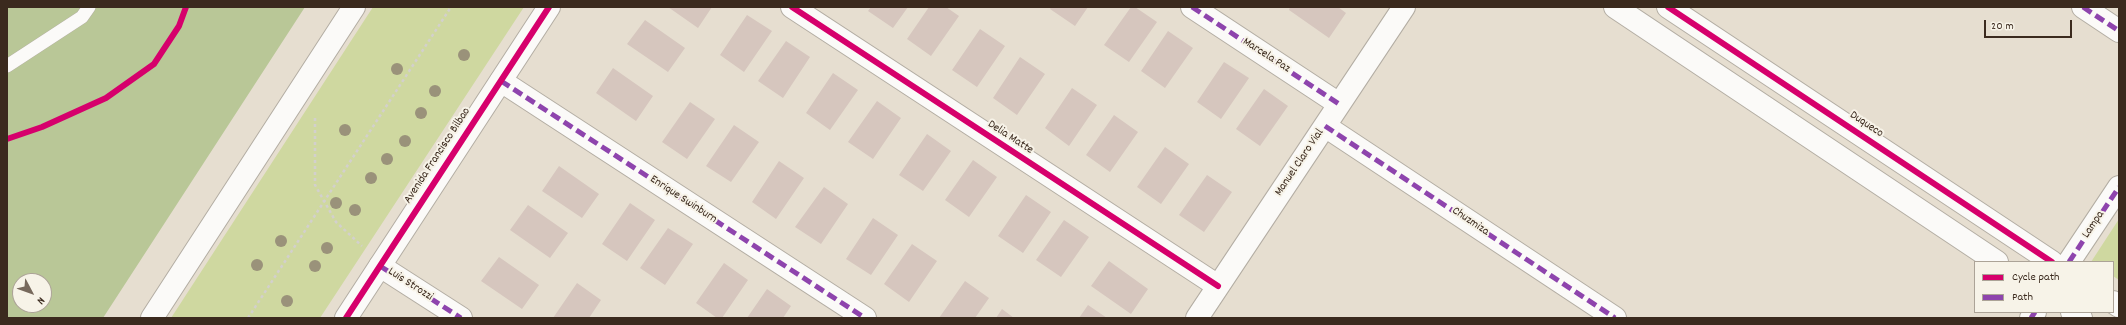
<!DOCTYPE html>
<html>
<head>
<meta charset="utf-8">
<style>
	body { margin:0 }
	#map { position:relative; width:2126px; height:325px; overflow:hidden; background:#e6ded0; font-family:Dekko,sans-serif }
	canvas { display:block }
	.frame { position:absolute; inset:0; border:8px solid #3b2a1e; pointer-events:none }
	.legend { position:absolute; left:1974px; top:261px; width:140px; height:52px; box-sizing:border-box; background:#f7f3e8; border:1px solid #aca397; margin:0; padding:5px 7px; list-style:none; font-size:12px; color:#3b2a1e }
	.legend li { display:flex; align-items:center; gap:8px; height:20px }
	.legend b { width:20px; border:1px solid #aca397 }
	.north { position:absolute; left:12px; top:273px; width:40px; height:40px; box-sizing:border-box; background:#f7f3e8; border:1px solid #aca397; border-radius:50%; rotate:131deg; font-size:11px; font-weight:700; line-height:16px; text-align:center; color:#3b2a1e }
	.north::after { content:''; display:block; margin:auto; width:14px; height:18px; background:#77695c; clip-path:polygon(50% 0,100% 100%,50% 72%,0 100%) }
	.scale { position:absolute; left:1984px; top:20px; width:88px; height:18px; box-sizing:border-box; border:2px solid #3b2a1e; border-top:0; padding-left:5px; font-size:12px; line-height:14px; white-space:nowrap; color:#3b2a1e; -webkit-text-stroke:3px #f7f3e8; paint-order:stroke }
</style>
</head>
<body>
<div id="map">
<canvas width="2126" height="325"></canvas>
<div class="frame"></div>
<ul class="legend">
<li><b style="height:5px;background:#d6006c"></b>Cycle path</li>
<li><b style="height:5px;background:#8e44ad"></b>Path</li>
</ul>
<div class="north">N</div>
<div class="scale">20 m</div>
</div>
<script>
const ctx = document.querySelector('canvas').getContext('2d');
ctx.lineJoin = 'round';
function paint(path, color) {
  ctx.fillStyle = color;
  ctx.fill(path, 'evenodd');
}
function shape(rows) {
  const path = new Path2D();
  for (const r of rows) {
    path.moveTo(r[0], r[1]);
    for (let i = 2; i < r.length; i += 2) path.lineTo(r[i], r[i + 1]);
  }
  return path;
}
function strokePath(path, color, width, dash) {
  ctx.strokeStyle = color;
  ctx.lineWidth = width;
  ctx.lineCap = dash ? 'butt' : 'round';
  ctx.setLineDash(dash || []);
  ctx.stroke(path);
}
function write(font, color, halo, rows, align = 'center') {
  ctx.font = font + ' Dekko,sans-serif';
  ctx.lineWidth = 4;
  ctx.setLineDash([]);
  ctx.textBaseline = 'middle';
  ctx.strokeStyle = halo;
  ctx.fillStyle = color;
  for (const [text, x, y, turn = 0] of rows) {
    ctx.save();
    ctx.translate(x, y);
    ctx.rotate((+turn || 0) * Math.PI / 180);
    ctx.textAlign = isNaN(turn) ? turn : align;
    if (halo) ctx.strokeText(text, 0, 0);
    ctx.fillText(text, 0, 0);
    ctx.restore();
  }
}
paint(shape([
	[373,7,524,7,320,318,171,318],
	[2119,219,2119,280,2113,276,2113,262,2091,262]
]), '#cfd8a0');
paint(shape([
	[7,7,305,7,103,318,7,318],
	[20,281,44,281,44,305,20,305]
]), '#b9c797');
paint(shape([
	[668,7,712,7,698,28],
	[871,7,908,7,893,28,868,11],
	[929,7,946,7,959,16,931,56,907,39],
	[1051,7,1088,7,1075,26,1050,9],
	[1131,7,1135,7,1157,22,1129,62,1104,45],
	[1290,7,1338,7,1346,13,1329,38,1289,10],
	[747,15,772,31,744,72,720,55],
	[645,20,685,48,668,72,627,44],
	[980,29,1005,46,977,87,952,70],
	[1168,31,1193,48,1165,88,1141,71],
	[786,41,810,57,783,98,758,81],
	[1020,57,1045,74,1017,115,993,98],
	[1224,62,1249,78,1221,119,1197,102],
	[613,68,653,96,636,121,596,93],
	[833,73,858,90,830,130,806,113],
	[1072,88,1097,105,1069,146,1045,128],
	[1264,89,1288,106,1260,146,1236,129],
	[877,101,901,118,873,159,848,142],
	[690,102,715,119,687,159,662,142],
	[1114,115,1138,132,1110,172,1086,155],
	[734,125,759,142,731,182,706,166],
	[927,134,951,151,923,191,899,175],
	[1165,147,1189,164,1161,204,1137,187],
	[973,160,997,177,969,217,945,200],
	[779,161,804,178,776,219,752,202],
	[559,166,599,194,582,218,542,191],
	[1207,175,1232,192,1204,232,1179,215],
	[824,187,848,204,821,244,795,227],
	[1026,195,1051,212,1023,253,998,236],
	[630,203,655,220,627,261,602,244],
	[528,205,568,233,550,258,510,230],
	[873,218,898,235,871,275,846,259],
	[1064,220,1089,237,1061,277,1036,260],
	[668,228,693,244,665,285,640,268],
	[912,244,937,261,909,302,884,284],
	[499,257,539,285,522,309,481,281],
	[1109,261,1148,289,1131,314,1091,286],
	[724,263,748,280,722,318,717,318,696,303],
	[965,281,989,298,975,318,939,318],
	[577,283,601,300,589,318,553,318],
	[767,289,791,306,783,318,747,318],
	[1088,305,1107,318,1079,318],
	[1002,309,1014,318,996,318]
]), '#d6c6be');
const service = shape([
	[7,66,82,17,89,7]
]);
const minor = shape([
	[792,7,1218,286],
	[1192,7,1339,104],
	[1615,7,1997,262],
	[1668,7,2052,262],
	[2083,7,2119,31],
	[501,81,865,318],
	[1325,126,1615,318],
	[2069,262,2119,187],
	[380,266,461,318],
	[2113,302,2119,306],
	[2072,312,2081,318],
	[1197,318,1404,7],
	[2031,318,2035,312]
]);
const primary = shape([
	[152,318,354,7],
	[346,318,549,7]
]);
strokePath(service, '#b3ada3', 14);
strokePath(minor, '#b3ada3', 24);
strokePath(primary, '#b3ada3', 24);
strokePath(shape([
	[315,118,315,185,336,222,362,246],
	[248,318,451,7]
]), '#d3d0cd', 2.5, [3, 3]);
strokePath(service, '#fbfaf8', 13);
strokePath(minor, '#fbfaf8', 22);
strokePath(primary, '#fbfaf8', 22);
strokePath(shape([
	[1192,7,1339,104],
	[2083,7,2119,31],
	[501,81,865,318],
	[1325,126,1615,318],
	[2069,262,2119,187],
	[380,266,461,318],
	[2031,318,2035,312]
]), '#8e44ad', 5, [10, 5]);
strokePath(shape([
	[792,7,1218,286],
	[1668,7,2052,262],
	[7,139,42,127,106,98,154,64,179,26,186,7],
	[346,318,549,7]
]), '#d6006c', 6);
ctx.fillStyle = '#9a927a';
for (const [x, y] of [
	[464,55],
	[397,69],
	[435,91],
	[421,113],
	[345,130],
	[405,141],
	[387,159],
	[371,178],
	[336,203],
	[355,210],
	[281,241],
	[327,248],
	[257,265],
	[315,266],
	[287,301]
]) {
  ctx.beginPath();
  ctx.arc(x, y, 6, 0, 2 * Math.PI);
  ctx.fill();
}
write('12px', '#3b2a1e', '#f7f3e8', [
	["Marcela Paz",1266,56,33],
	["Duqueco",1866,125,34],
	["Delia Matte",1010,138,33],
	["Avenida Francisco Bilbao",438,156,-57],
	["Manuel Claro Vial",1300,163,-56],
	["Enrique Swinburn",683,200,33],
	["Chuzmiza",1470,222,34],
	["Lampa",2094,225,-56],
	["Luis Strozzi",410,285,33]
]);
</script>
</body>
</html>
